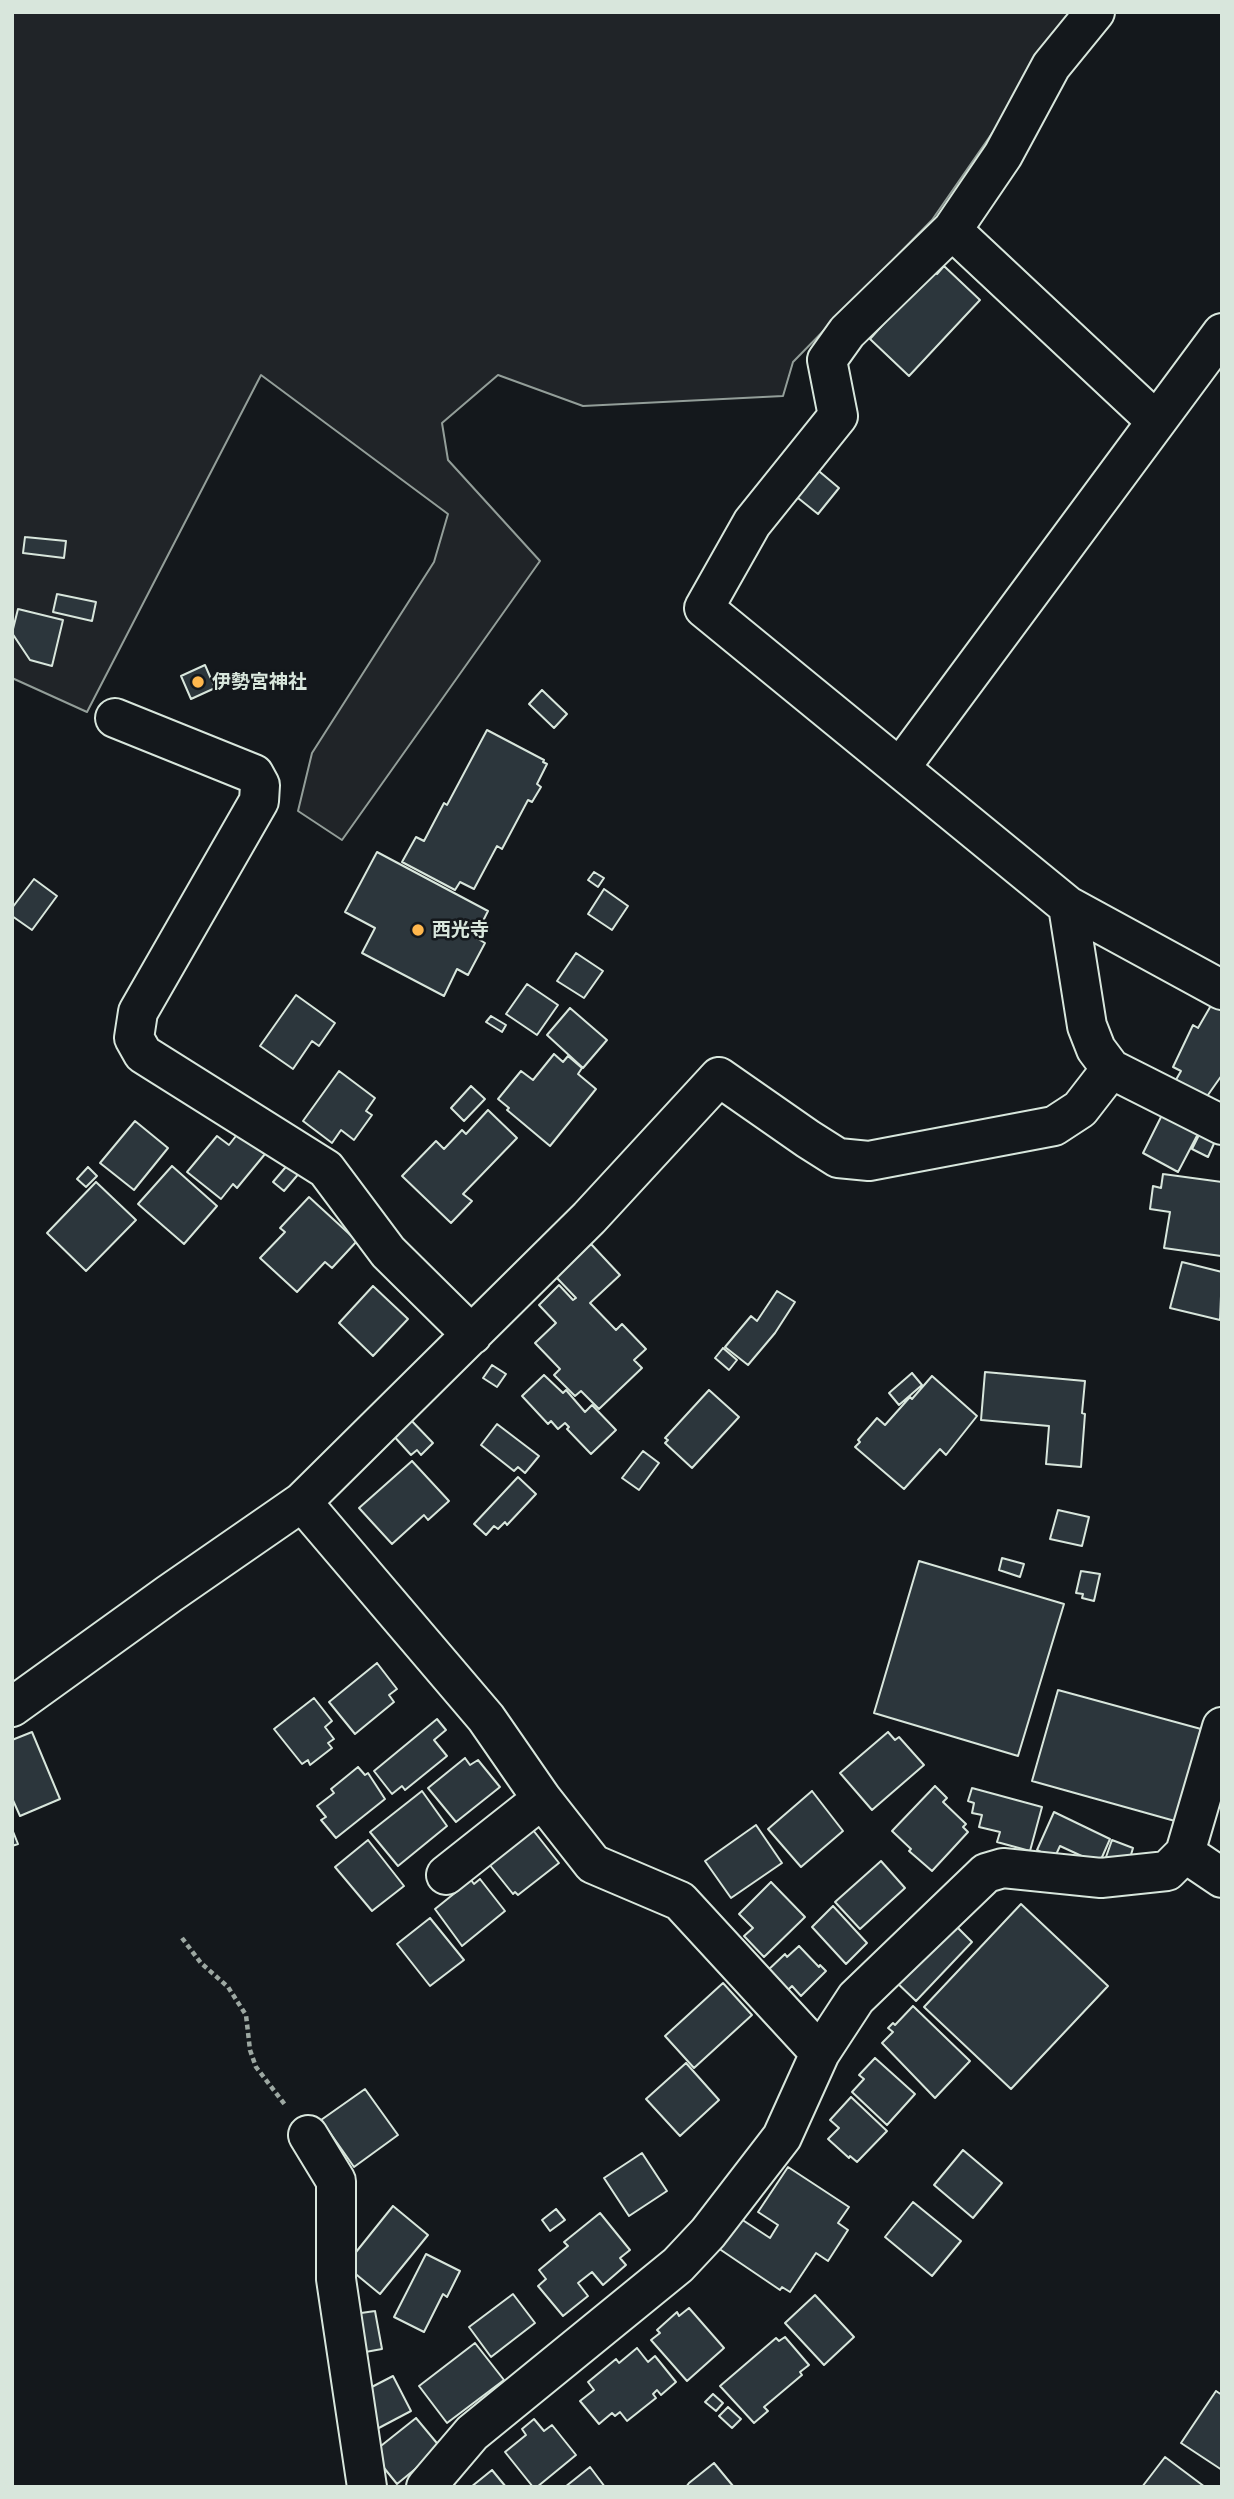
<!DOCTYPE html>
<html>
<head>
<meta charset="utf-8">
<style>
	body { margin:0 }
	#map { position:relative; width:1234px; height:2499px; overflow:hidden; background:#14181c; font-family:Quicksand,sans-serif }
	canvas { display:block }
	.frame { position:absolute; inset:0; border:14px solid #d8e6dc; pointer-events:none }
</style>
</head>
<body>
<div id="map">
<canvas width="1234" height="2499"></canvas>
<div class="frame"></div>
</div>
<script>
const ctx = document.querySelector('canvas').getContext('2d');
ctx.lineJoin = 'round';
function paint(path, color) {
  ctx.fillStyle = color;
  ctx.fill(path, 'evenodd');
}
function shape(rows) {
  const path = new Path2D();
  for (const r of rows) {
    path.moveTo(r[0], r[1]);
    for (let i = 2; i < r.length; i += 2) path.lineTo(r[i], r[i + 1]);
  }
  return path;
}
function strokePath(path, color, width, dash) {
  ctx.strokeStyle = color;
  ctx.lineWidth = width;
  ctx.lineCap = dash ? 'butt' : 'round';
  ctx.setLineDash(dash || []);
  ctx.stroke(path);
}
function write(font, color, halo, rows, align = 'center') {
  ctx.font = font + ' Quicksand,"Noto Sans JP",sans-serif';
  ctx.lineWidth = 5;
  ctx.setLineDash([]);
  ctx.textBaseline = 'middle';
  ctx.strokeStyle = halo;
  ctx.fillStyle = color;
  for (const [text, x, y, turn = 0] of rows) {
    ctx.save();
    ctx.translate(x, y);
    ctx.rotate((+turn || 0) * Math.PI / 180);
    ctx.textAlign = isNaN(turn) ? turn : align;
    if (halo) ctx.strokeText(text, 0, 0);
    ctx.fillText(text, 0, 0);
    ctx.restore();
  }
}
const green = shape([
	[12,12,1076,12,932,220,793,362,783,396,583,406,498,375,442,423,448,460,540,561,342,840,298,811,312,753,434,562,448,514,261,375,87,712,12,678,12,12]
]);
paint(green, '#202428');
strokePath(green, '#939e99', 2);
const building = shape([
	[944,266,980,300,909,376,870,339,886,321,878,314,933,270,937,274,944,266],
	[814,467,839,488,818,514,793,494,814,467],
	[25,537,66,541,64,558,23,553,25,537],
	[57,594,96,602,92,621,53,612,57,594],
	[18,609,63,620,52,666,30,660,12,633,18,609],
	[205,665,215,688,191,699,181,676,205,665],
	[542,690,567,714,554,728,529,704,542,690],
	[487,730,544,760,543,762,547,764,537,784,541,787,532,802,528,800,502,849,497,846,474,889,460,882,455,890,402,862,416,837,424,841,444,803,447,805,487,730],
	[377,852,488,911,475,937,485,943,468,975,457,969,444,996,362,953,375,928,345,912,377,852],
	[594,872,604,878,598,887,588,880,594,872],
	[34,879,57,896,32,930,12,916,12,908,34,879],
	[604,889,628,906,612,930,588,914,604,889],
	[576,953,603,971,584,998,557,981,576,953],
	[527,984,558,1005,537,1035,506,1014,527,984],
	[296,995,335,1023,319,1046,312,1041,293,1069,260,1046,296,995],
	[1213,1002,1222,1007,1222,1075,1203,1102,1173,1085,1181,1071,1173,1067,1193,1025,1198,1028,1213,1002],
	[570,1008,607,1040,583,1068,547,1035,570,1008],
	[491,1016,506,1025,502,1032,486,1022,491,1016],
	[554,1054,563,1062,568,1056,582,1068,578,1074,596,1089,550,1146,507,1110,509,1108,498,1099,521,1071,533,1080,554,1054],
	[339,1071,375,1098,366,1111,372,1115,354,1140,341,1130,332,1143,303,1121,339,1071],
	[471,1086,485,1099,464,1121,451,1108,471,1086],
	[488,1110,517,1138,463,1194,472,1201,451,1223,402,1176,436,1141,444,1149,462,1130,466,1134,488,1110],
	[1164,1111,1200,1130,1178,1172,1143,1153,1164,1111],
	[135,1121,168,1148,134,1190,100,1163,135,1121],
	[1201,1131,1216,1139,1208,1157,1192,1149,1201,1131],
	[239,1132,265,1154,237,1188,233,1184,221,1199,187,1172,217,1136,229,1145,239,1132],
	[290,1162,301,1171,284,1191,273,1182,290,1162],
	[172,1166,217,1206,184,1244,138,1204,172,1166],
	[88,1167,97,1176,86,1187,77,1179,88,1167],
	[1163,1174,1222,1182,1221,1256,1164,1248,1170,1212,1150,1209,1153,1186,1161,1188,1163,1174],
	[96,1182,136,1220,86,1271,47,1233,96,1182],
	[309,1197,357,1241,332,1268,325,1262,297,1292,260,1258,285,1232,280,1228,309,1197],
	[591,1244,620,1275,590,1303,616,1330,622,1324,646,1349,634,1360,642,1368,599,1409,581,1391,575,1396,554,1375,560,1369,535,1343,556,1323,539,1305,559,1285,573,1300,576,1298,556,1277,591,1244],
	[1182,1262,1222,1272,1220,1320,1170,1308,1182,1262],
	[373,1286,408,1319,373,1356,339,1323,373,1286],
	[777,1291,795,1302,775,1333,748,1365,725,1347,751,1316,757,1321,777,1291],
	[723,1348,737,1360,729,1370,715,1358,723,1348],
	[492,1365,506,1374,497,1387,483,1378,492,1365],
	[985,1372,1085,1381,1082,1413,1085,1414,1081,1467,1046,1464,1049,1426,981,1420,985,1372],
	[912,1373,922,1385,899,1405,889,1393,912,1373],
	[544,1375,563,1393,566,1390,585,1412,592,1405,616,1430,591,1454,567,1429,569,1427,565,1423,558,1429,551,1421,548,1424,522,1396,544,1375],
	[932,1376,977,1416,946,1455,940,1449,904,1489,855,1447,860,1442,858,1440,877,1418,885,1425,910,1397,912,1399,932,1376],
	[709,1390,739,1417,692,1468,665,1443,668,1440,665,1438,709,1390],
	[408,1417,433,1443,421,1455,417,1450,411,1455,391,1433,408,1417],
	[497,1424,539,1456,525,1473,518,1467,514,1471,481,1445,497,1424],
	[643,1451,659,1463,639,1490,622,1478,643,1451],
	[412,1461,449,1501,428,1520,424,1515,392,1544,359,1508,412,1461],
	[518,1477,536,1494,507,1525,505,1522,498,1529,494,1526,486,1535,474,1524,518,1477],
	[1058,1510,1089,1517,1082,1546,1050,1539,1058,1510],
	[1002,1558,1024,1564,1020,1577,999,1570,1002,1558],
	[919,1561,1064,1604,1018,1756,874,1713,919,1561],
	[1081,1571,1100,1574,1094,1601,1082,1598,1083,1594,1076,1593,1081,1571],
	[377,1663,397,1689,389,1695,394,1702,355,1734,329,1702,377,1663],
	[1058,1690,1201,1729,1175,1821,1032,1781,1058,1690],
	[314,1698,332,1721,325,1727,334,1739,328,1743,332,1748,310,1765,308,1760,302,1764,274,1729,314,1698],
	[437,1719,446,1730,434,1740,447,1756,405,1790,402,1786,392,1794,374,1771,437,1719],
	[32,1732,60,1799,20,1816,12,1798,12,1740,32,1732],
	[888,1732,895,1740,899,1737,924,1765,872,1810,840,1773,888,1732],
	[465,1758,470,1765,478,1760,500,1787,456,1822,428,1788,465,1758],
	[358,1767,365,1775,368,1773,385,1799,336,1838,321,1820,326,1817,317,1806,334,1793,331,1789,358,1767],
	[935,1786,947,1798,943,1802,966,1824,963,1827,968,1832,932,1871,909,1851,911,1849,892,1831,935,1786],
	[972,1788,1042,1807,1030,1851,997,1842,1000,1832,979,1827,982,1815,972,1813,974,1803,968,1801,972,1788],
	[422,1791,447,1826,398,1866,370,1832,422,1791],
	[812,1791,843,1831,801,1867,768,1829,812,1791],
	[1054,1812,1110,1839,1099,1864,1060,1846,1054,1859,1037,1850,1054,1812],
	[756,1825,782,1863,731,1898,705,1861,756,1825],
	[12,1829,18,1844,12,1846,12,1829],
	[533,1830,559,1863,518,1895,515,1892,513,1894,489,1864,533,1830],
	[368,1840,404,1886,372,1911,335,1867,368,1840],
	[1112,1840,1133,1848,1128,1865,1106,1857,1112,1840],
	[881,1861,905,1888,860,1929,835,1902,881,1861],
	[480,1879,505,1911,462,1946,435,1909,471,1880,474,1884,480,1879],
	[771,1882,805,1917,764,1957,744,1936,753,1928,739,1914,771,1882],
	[1021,1904,1108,1986,1011,2089,924,2007,1021,1904],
	[833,1906,867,1943,846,1964,812,1927,833,1906],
	[430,1918,464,1960,430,1986,397,1944,430,1918],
	[954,1924,972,1942,916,2001,894,1980,954,1924],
	[799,1946,819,1967,820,1965,826,1971,801,1996,792,1986,785,1993,766,1972,785,1954,787,1957,799,1946],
	[723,1983,752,2015,694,2068,665,2036,723,1983],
	[913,2006,970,2061,935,2098,882,2043,893,2032,888,2028,893,2023,895,2025,913,2006],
	[875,2058,915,2094,887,2125,852,2092,864,2079,859,2075,875,2058],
	[686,2063,719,2100,680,2136,646,2099,686,2063],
	[365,2089,398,2135,354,2167,321,2120,365,2089],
	[851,2097,887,2131,857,2162,850,2156,849,2158,828,2139,839,2128,830,2120,851,2097],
	[963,2150,1002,2183,973,2218,934,2185,963,2150],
	[642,2153,667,2191,629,2216,604,2178,642,2153],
	[788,2167,849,2207,838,2223,848,2230,828,2261,816,2253,790,2292,782,2287,780,2290,718,2248,738,2217,770,2238,778,2225,758,2212,788,2167],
	[913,2202,961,2241,932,2276,885,2237,913,2202],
	[393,2206,428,2235,380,2294,352,2271,348,2262,393,2206],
	[556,2209,565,2220,550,2231,542,2220,556,2209],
	[600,2213,630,2250,620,2258,626,2265,603,2285,592,2272,578,2283,588,2296,563,2316,538,2286,546,2279,539,2270,568,2246,564,2242,600,2213],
	[426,2254,460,2271,447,2297,443,2294,424,2332,394,2317,426,2254],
	[513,2294,535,2323,491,2357,469,2327,513,2294],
	[815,2295,854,2337,824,2365,785,2323,815,2295],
	[689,2308,724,2348,687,2381,651,2340,660,2333,657,2330,677,2312,679,2316,689,2308],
	[375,2311,382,2349,360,2353,354,2314,375,2311],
	[785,2337,809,2365,800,2372,802,2375,764,2407,768,2411,754,2423,720,2386,776,2338,779,2341,785,2337],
	[475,2343,504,2380,447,2423,419,2386,475,2343],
	[637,2348,648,2362,655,2356,676,2382,661,2395,657,2390,653,2394,656,2398,627,2421,620,2412,615,2416,612,2413,599,2424,580,2401,594,2390,588,2382,616,2359,619,2363,637,2348],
	[393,2376,411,2411,375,2430,362,2392,393,2376],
	[1216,2391,1222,2395,1222,2470,1181,2443,1216,2391],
	[713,2394,723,2403,716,2411,705,2402,713,2394],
	[728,2407,741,2419,732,2428,719,2416,728,2407],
	[416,2418,441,2448,397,2484,372,2453,416,2418],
	[534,2419,544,2431,552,2425,576,2455,537,2487,533,2487,505,2452,526,2435,522,2429,534,2419],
	[1165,2457,1205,2487,1142,2487,1165,2457],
	[714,2463,733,2486,686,2487,689,2483,714,2463],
	[590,2467,605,2487,565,2487,590,2467],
	[492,2470,506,2487,471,2487,492,2470]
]);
paint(building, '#2c363c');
strokePath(building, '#d8e6dc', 2);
const minor = shape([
	[952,230,1156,421],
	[115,718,254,774,260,785,259,801,138,1012,134,1038,143,1054,326,1169,388,1252,472,1335],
	[900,768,1222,333],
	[1068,906,1222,990],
	[1111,1069,1222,1125],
	[302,1502,486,1718,542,1799,593,1864,680,1901,820,2053],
	[12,1707,169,1594,302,1502,589,1218,719,1077,808,1139,838,1158,869,1161,1054,1126,1080,1109,1111,1069,1096,1049,1087,1026,1068,906,704,608,752,523,838,416,827,360,847,332,952,230,1003,155,1051,66,1095,12],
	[1185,1853,1222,1878],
	[446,1875,542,1799],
	[308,2135,336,2181,336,2279,367,2487],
	[426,2487,472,2433,678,2265,708,2233,782,2137,820,2053,856,1998,986,1873,1003,1868,1101,1878,1167,1871,1185,1853,1222,1727]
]);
strokePath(minor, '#d8e6dc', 42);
strokePath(shape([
	[182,1938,201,1963,228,1987,246,2015,250,2050,256,2067,286,2106]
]), '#9da8a2', 4.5, [5, 3.5]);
strokePath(minor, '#14181c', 38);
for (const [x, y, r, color] of [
	[198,682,7,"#ffb74d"],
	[418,930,7,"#ffb74d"]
]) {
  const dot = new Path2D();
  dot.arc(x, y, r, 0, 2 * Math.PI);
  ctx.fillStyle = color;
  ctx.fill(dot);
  strokePath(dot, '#14181c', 2.5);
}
write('bold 19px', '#d8e6dc', '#14181c', [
	["伊勢宮神社",212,682],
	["西光寺",432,930]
], 'left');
</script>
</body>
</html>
